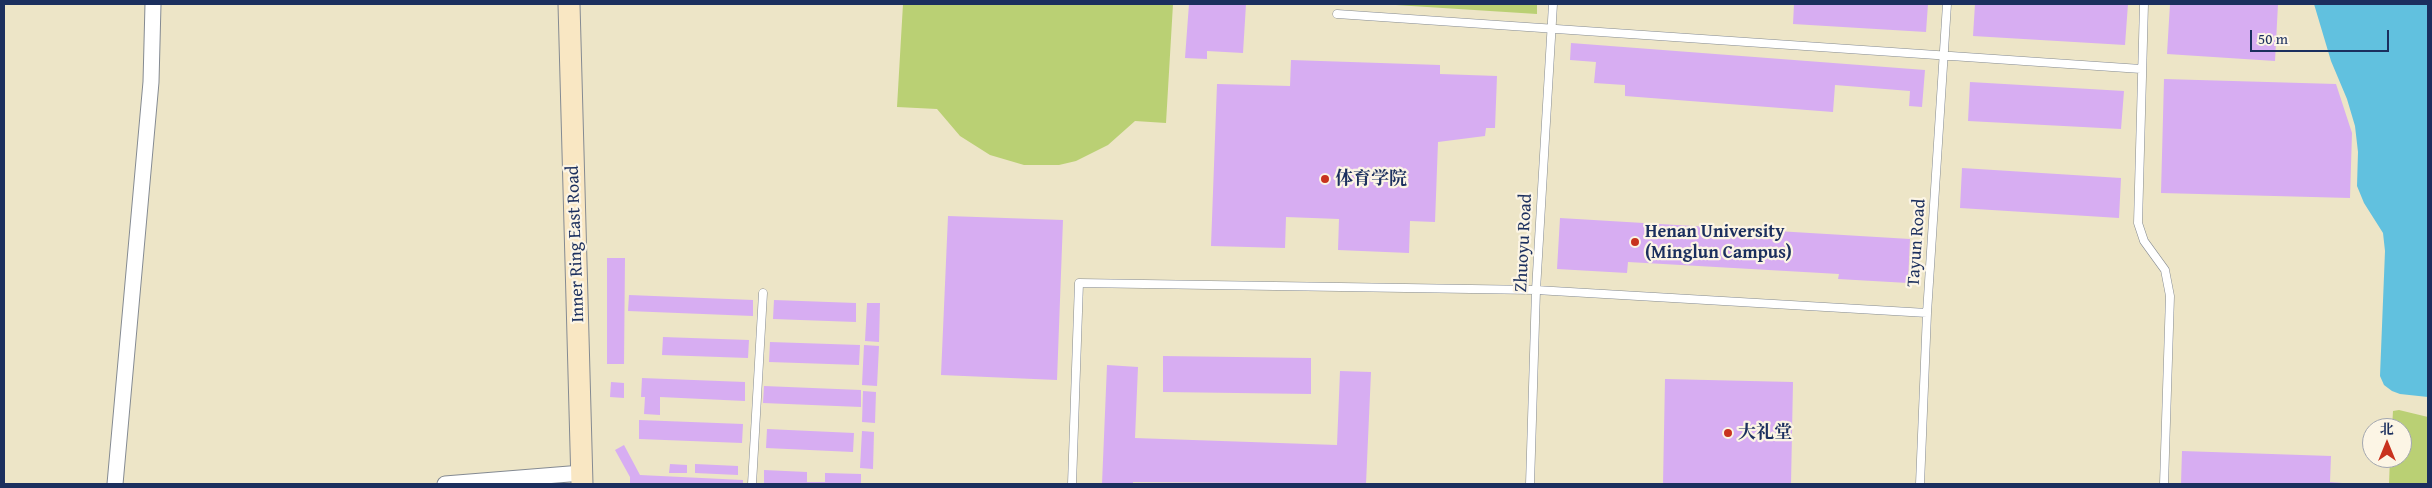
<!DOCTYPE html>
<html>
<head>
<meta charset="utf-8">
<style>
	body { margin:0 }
	#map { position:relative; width:2432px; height:488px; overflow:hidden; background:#ede5c7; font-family:"Gentium Book Plus","Noto Serif SC",serif }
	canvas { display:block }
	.frame { position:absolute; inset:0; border:5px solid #1b2f5e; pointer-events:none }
	.north { position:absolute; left:2362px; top:418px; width:50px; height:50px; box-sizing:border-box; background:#fcf5e5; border:1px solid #a2a6af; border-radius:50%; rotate:0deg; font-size:14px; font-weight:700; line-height:20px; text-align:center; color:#1b2f5e }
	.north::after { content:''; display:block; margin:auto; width:18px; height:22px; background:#c8321e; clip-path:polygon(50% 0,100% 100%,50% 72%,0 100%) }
	.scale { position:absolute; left:2250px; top:30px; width:139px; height:22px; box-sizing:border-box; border:2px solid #1b2f5e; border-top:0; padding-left:6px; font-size:15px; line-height:18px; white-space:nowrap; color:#1b2f5e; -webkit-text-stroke:4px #fcf5e5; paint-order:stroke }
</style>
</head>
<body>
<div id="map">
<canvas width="2432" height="488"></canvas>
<div class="frame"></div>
<div class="north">北</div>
<div class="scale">50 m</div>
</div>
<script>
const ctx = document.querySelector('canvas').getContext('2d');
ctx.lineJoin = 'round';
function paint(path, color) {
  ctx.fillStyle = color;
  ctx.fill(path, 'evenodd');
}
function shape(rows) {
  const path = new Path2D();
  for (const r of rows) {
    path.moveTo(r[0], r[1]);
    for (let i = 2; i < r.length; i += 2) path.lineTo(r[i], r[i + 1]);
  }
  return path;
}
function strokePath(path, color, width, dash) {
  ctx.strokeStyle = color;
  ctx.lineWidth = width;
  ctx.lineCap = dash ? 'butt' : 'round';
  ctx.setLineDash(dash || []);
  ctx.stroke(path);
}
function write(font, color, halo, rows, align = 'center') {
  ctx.font = font + ' "Gentium Book Plus","Noto Serif SC",serif';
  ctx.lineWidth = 4.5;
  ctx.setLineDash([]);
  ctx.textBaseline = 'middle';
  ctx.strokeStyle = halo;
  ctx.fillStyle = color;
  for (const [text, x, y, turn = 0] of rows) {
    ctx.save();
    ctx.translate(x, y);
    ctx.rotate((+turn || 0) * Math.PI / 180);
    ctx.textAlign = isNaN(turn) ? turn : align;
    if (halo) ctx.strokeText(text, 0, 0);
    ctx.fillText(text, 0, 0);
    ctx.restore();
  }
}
paint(shape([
	[903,4,1173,4,1166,123,1135,121,1108,145,1076,161,1059,165,1024,165,990,155,960,136,937,109,897,107],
	[1380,4,1537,4,1537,14],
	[2399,410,2428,417,2428,484,2389,484,2390,458,2402,458,2402,428,2392,428,2393,411]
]), '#bad074');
paint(shape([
	[2314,4,2428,4,2428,397,2400,394,2392,391,2384,385,2380,376,2385,251,2383,233,2364,203,2357,186,2358,152,2355,126,2347,99,2331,61]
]), '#61c1df');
paint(shape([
	[1189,4,1246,4,1243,53,1207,51,1207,59,1185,58],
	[1794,4,1928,4,1926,32,1793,24],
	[1975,4,2128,4,2125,45,1973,36],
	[2170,4,2278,4,2275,61,2167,54],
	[1571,43,1925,70,1922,107,1909,106,1910,91,1835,85,1833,112,1625,96,1625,85,1594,83,1596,62,1570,60],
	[1291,60,1440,65,1440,74,1497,76,1495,128,1486,128,1485,136,1438,142,1435,222,1410,221,1409,253,1338,250,1339,219,1286,217,1285,248,1211,246,1217,84,1290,86],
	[2164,79,2336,84,2352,133,2350,198,2161,193],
	[1970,82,2124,91,2121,129,1968,121],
	[1962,168,2121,178,2119,218,1960,208],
	[948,216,1063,220,1057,380,941,375],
	[1560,218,1910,239,1908,283,1838,279,1839,274,1628,262,1627,273,1557,269],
	[607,258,625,258,624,364,607,364],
	[629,295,753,300,753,316,628,311],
	[774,300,856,303,856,322,773,319],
	[867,303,880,303,879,342,865,341],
	[663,337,749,340,748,358,662,355],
	[770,342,860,345,859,365,769,362],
	[864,345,879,346,877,386,862,385],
	[1163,356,1311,358,1311,394,1163,392],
	[1107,365,1138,367,1135,438,1337,445,1340,371,1371,372,1366,484,1133,482,1133,484,1102,484],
	[642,378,745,382,745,401,660,397,660,415,644,414,645,397,641,397],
	[1665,379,1793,382,1791,484,1663,484],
	[611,382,624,383,624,398,610,397],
	[764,386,861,390,861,407,763,403],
	[863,391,876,392,875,423,862,422],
	[639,420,743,424,742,443,639,439],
	[767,429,854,433,853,452,766,448],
	[862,431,874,432,873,469,860,468],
	[624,445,640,475,743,480,743,484,630,484,630,477,615,450],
	[2182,451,2331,456,2330,482,2355,484,2181,484],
	[670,464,687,465,687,473,669,473],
	[695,464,738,466,738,475,695,473],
	[764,470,807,472,807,482,825,482,825,473,861,474,861,484,764,484]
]), '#d7adf2');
const lane = shape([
	[2144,4,2138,223,2144,241,2165,270,2170,296,2164,484],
	[1337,14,2141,69],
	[752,484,763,293],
	[1072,484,1079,283,1536,290,1927,313],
	[1530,484,1536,290,1553,4],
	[1920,484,1927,313,1947,4]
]);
const street = shape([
	[115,484,151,82,153,4],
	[445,484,582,473]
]);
const secondary = shape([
	[569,4,582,484]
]);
strokePath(lane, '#848a92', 9);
strokePath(street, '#848a92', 17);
strokePath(secondary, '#848a92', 23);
strokePath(lane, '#fff', 8);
strokePath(street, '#fff', 15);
strokePath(secondary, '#f9e7c3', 21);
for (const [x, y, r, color] of [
	[1325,179,5,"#c8321e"],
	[1635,242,5,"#c8321e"],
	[1728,433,5,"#c8321e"]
]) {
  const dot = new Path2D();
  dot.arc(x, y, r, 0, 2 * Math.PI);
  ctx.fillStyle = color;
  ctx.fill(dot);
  strokePath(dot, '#fcf5e5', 2);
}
write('bold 18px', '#1b2f5e', '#fcf5e5', [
	["体育学院",1335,179],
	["Henan University",1645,232],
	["(Minglun Campus)",1645,253],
	["大礼堂",1738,433]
], 'left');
write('18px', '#1b2f5e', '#fcf5e5', [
	["Zhuoyu Road",1524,243,-87],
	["Tayun Road",1917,243,-86],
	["Inner Ring East Road",576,244,-92]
]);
</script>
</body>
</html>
